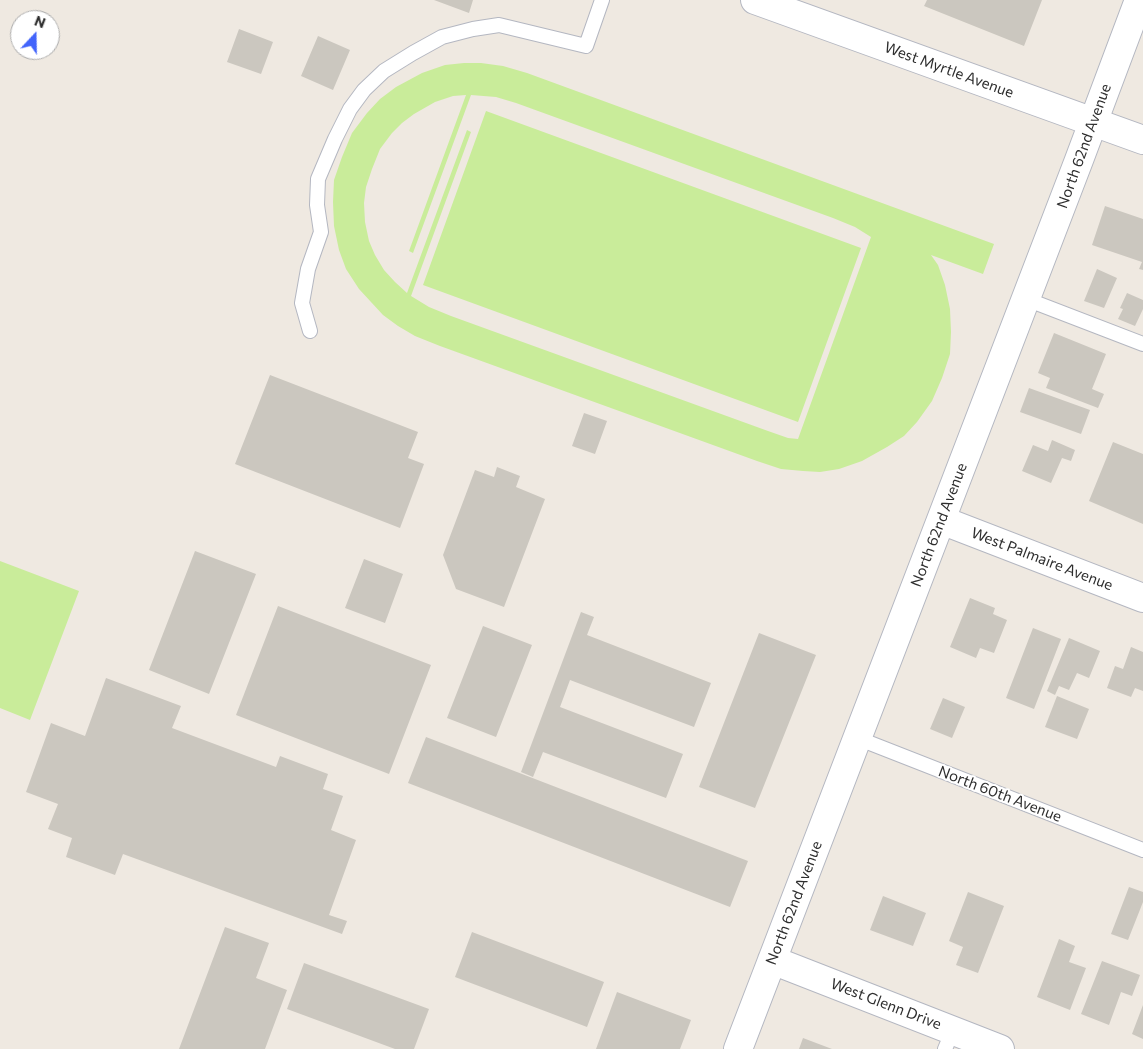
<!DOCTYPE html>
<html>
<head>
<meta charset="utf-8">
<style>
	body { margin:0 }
	#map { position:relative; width:1143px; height:1049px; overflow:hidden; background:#efe9e1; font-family:Commissioner,sans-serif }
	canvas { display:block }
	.north { position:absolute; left:10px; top:10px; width:50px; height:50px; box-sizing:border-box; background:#fff; border:1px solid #ababab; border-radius:50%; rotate:21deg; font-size:14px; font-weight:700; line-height:20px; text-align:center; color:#2e2e2e }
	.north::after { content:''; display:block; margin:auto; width:18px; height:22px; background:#4264fb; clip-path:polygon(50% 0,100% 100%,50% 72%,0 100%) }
</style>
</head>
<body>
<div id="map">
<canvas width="1143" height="1049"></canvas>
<div class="north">N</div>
</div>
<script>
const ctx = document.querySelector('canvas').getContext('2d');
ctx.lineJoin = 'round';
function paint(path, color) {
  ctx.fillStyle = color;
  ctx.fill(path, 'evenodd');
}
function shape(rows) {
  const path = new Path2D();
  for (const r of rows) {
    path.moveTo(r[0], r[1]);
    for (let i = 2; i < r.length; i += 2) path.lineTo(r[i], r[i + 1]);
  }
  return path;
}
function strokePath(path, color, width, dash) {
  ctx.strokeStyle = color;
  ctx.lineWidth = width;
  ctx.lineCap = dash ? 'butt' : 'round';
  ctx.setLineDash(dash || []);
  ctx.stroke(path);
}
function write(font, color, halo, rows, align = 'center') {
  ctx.font = font + ' Commissioner,sans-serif';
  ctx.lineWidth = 4;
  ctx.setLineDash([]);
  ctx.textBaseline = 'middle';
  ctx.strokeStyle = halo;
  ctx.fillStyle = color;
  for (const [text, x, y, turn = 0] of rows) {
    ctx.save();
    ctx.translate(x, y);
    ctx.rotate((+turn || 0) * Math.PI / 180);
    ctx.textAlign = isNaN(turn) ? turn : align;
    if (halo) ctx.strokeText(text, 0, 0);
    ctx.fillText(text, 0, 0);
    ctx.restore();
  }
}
paint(shape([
	[464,63,481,63,503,66,527,73,994,244,983,274,931,255,938,265,945,285,950,309,951,332,950,354,942,378,932,401,917,422,904,436,887,447,862,461,839,469,820,472,803,471,781,469,757,461,440,346,415,336,398,326,383,315,359,289,346,269,339,250,334,226,333,202,334,180,342,157,352,133,367,113,380,99,396,87,422,73,445,65],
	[466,95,409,251,413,253,471,95,496,97,516,103,833,218,855,227,871,237,798,439,788,438,768,431,451,316,429,307,411,296,471,132,467,130,407,293,395,282,384,270,375,255,369,241,365,222,364,203,366,187,372,169,380,149,392,133,402,123,414,114,435,102,453,96],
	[486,111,861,248,798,422,423,285],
	[0,561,79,591,30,720,0,708]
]), '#c9ec9a');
paint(shape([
	[434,0,473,0,469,13],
	[927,0,1042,0,1024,46,924,6],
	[239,29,273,42,261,74,227,62],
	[318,36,350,50,333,90,301,76],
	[1105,206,1143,219,1143,270,1139,269,1142,262,1092,245],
	[1097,269,1117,278,1104,308,1084,301],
	[1127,293,1143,300,1143,309,1135,326,1118,319,1123,309,1120,308],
	[1054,333,1106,354,1092,389,1104,394,1098,408,1046,388,1050,378,1038,373],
	[270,375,418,432,408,458,424,464,400,528,235,464],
	[1029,388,1090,410,1081,434,1020,412],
	[584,413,607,421,595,454,572,446],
	[1052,440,1075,450,1071,461,1062,458,1051,483,1022,471,1033,445,1048,451],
	[1113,442,1143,454,1143,524,1089,501],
	[497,467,520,476,516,487,545,499,504,607,456,589,443,555,475,470,494,477],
	[195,551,256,574,209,694,149,670],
	[364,559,403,574,385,623,345,608],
	[970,598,995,608,993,614,1007,620,994,653,980,648,976,658,950,647],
	[278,606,431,665,389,774,236,715],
	[581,612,594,617,587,635,711,683,694,727,570,680,560,707,683,754,666,798,543,752,533,777,521,772],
	[483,626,532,645,496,737,447,718],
	[1033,628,1061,639,1034,709,1006,698],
	[759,633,816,655,755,808,699,787],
	[1069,638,1100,651,1089,678,1077,673,1069,690,1059,686,1055,695,1047,691],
	[1131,647,1143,652,1143,691,1135,688,1131,697,1107,688,1115,666,1123,669],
	[106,678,181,706,172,728,276,767,280,756,328,774,323,789,343,796,331,830,356,840,329,915,347,921,342,934,123,854,115,875,66,857,72,838,48,829,58,804,26,792,51,723,85,736],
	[1057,696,1089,709,1077,739,1045,727],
	[943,698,965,707,952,738,930,729],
	[426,737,748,861,730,907,408,783],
	[1129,887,1143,892,1143,902,1128,940,1111,934],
	[968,892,1004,906,978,973,956,965,963,947,949,941],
	[883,896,926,913,913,946,870,930],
	[225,927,269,943,256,978,287,990,265,1049,179,1049],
	[472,932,604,982,587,1027,455,977],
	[1059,939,1075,946,1069,962,1086,968,1070,1010,1037,997],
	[1102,961,1140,975,1132,996,1121,992,1109,1025,1081,1014],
	[304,963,429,1009,414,1049,395,1049,287,1009],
	[617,992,691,1020,680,1049,596,1049],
	[1143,1005,1143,1039,1132,1034],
	[803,1038,832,1049,799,1049]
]), '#cbc7bf');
const lane = shape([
	[1026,299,1143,344],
	[310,331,302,303,308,269,321,232,317,205,318,179,335,139,350,109,364,90,384,71,413,53,442,37,473,29,499,25,586,46,602,0],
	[857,738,1143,850],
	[945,1049,953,1030]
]);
const street = shape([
	[941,520,1143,598],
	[772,960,1000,1049],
	[738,1049,1079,160,1139,0]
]);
const secondary = shape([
	[755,0,1143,140]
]);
strokePath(lane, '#b4b7c1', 16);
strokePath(street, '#b4b7c1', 30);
strokePath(secondary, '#b4b7c1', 30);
strokePath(lane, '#fff', 14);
strokePath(street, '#fff', 28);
strokePath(secondary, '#fff', 28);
write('15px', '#2e2e2e', '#fff', [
	["West Myrtle Avenue",949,70,20],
	["North 62nd Avenue",1084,146,-70],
	["North 62nd Avenue",939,525,-69],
	["West Palmaire Avenue",1042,559,21],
	["North 60th Avenue",1000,794,21],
	["North 62nd Avenue",794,903,-69],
	["West Glenn Drive",886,1004,21]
]);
</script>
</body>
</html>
